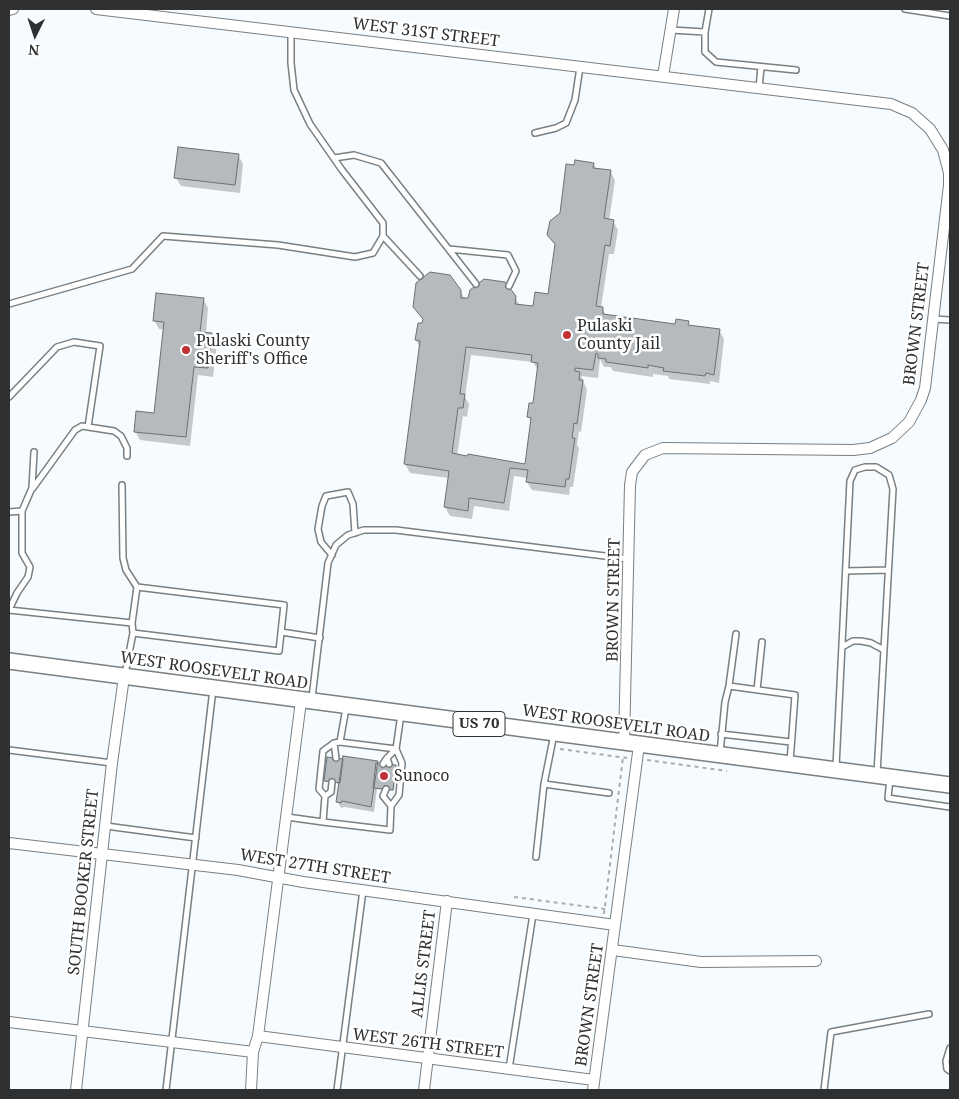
<!DOCTYPE html>
<html>
<head>
<meta charset="utf-8">
<style>
	body { margin:0 }
	#map { position:relative; width:959px; height:1099px; overflow:hidden; background:#f5fbff; font-family:"Noto Serif",serif }
	canvas { display:block }
	.frame { position:absolute; inset:0; border:10px solid #2e3032; pointer-events:none }
	.north { position:absolute; left:10px; top:10px; width:50px; height:50px; -webkit-text-stroke:4px #fff; paint-order:stroke; rotate:184deg; font-size:14px; font-weight:700; line-height:20px; text-align:center; color:#2e3032 }
	.north::after { content:''; display:block; margin:auto; width:18px; height:22px; background:#2e3032; clip-path:polygon(50% 0,100% 100%,50% 72%,0 100%) }
</style>
</head>
<body>
<div id="map">
<canvas width="959" height="1099"></canvas>
<div class="frame"></div>
<div class="north">N</div>
</div>
<script>
const ctx = document.querySelector('canvas').getContext('2d');
ctx.lineJoin = 'round';
function paint(path, color) {
  ctx.fillStyle = color;
  ctx.fill(path, 'evenodd');
}
function shape(rows) {
  const path = new Path2D();
  for (const r of rows) {
    path.moveTo(r[0], r[1]);
    for (let i = 2; i < r.length; i += 2) path.lineTo(r[i], r[i + 1]);
  }
  return path;
}
function strokePath(path, color, width, dash) {
  ctx.strokeStyle = color;
  ctx.lineWidth = width;
  ctx.lineCap = dash ? 'butt' : 'round';
  ctx.setLineDash(dash || []);
  ctx.stroke(path);
}
function write(font, color, halo, rows, align = 'center') {
  ctx.font = font + ' "Noto Serif",serif';
  ctx.lineWidth = 5;
  ctx.setLineDash([]);
  ctx.textBaseline = 'middle';
  ctx.strokeStyle = halo;
  ctx.fillStyle = color;
  for (const [text, x, y, turn = 0] of rows) {
    ctx.save();
    ctx.translate(x, y);
    ctx.rotate((+turn || 0) * Math.PI / 180);
    ctx.textAlign = isNaN(turn) ? turn : align;
    if (halo) ctx.strokeText(text, 0, 0);
    ctx.fillText(text, 0, 0);
    ctx.restore();
  }
}
paint(shape([
	[238,155,243,164,240,193,181,186,176,178],
	[593,164,597,169,610,171,615,180,609,221,613,221,618,230,614,254,609,254,601,308,607,316,676,325,688,322,690,327,719,330,724,339,719,383,710,381,710,384,669,379,668,376,653,374,653,377,613,371,611,367,604,367,600,359,598,378,581,376,587,390,581,432,579,431,577,445,579,448,573,487,570,487,569,495,532,490,527,482,528,478,514,476,509,511,474,506,472,519,450,516,445,507,449,478,410,473,405,464,420,348,416,340,419,324,424,325,424,321,414,307,460,291,465,299,515,297,520,306,534,307,549,296,556,246,549,235,561,214,575,166],
	[471,355,533,362,538,370,534,404,528,416,532,422,526,465,457,456,463,416,467,417,469,404,465,397],
	[203,299,208,308,206,334,212,335,217,343,213,377,198,375,190,446,140,440,135,431,155,414,165,330,159,329,154,320],
	[377,762,378,764,396,767,394,791,377,789,374,812,345,807,341,808,338,802,340,784,325,780]
]), '#0003');
const building = shape([
	[178,147,239,154,235,185,174,178,178,147],
	[575,160,594,163,593,168,611,170,604,218,614,220,610,246,605,245,596,306,603,307,603,314,675,324,676,319,689,321,688,325,720,329,714,375,706,373,705,376,663,371,664,368,648,365,648,368,606,362,606,359,598,358,598,354,596,353,593,370,575,368,575,371,580,372,579,380,583,380,577,424,574,423,572,438,575,438,569,479,566,479,565,487,526,482,528,470,510,468,504,503,469,498,468,511,444,507,449,471,404,464,420,341,415,340,418,323,422,323,423,319,413,307,416,283,430,272,450,275,461,290,461,298,468,298,470,290,484,279,505,282,516,296,515,304,533,306,535,292,548,294,555,244,547,235,550,221,560,213,566,164,574,165,575,160],
	[466,347,532,355,531,362,538,363,533,403,529,403,527,417,531,418,525,464,468,454,467,456,452,453,458,408,463,408,465,394,460,394,466,347],
	[156,293,204,298,200,332,212,333,208,368,194,367,186,437,134,432,136,411,154,413,164,322,153,321,156,293],
	[343,756,378,761,371,807,342,801,341,803,336,802,343,756],
	[327,757,343,759,340,783,324,781,327,757],
	[376,763,396,765,393,790,373,788,376,763]
]);
paint(building, '#b4babd');
strokePath(building, '#6b7073', 1);
const service = shape([
	[905,9,950,16],
	[671,30,705,32,705,52,716,62,796,70],
	[705,32,709,9],
	[291,33,291,63,294,90,310,124,342,170,383,223,383,236],
	[759,88,761,67],
	[535,133,556,128,566,123,575,100,580,67],
	[334,158,354,155,381,163,476,284],
	[449,249,508,255,516,271,509,286],
	[9,304,132,269,163,236,278,245,355,257,373,253,383,236,420,276],
	[933,319,950,320],
	[9,397,57,347,74,342,100,346,88,427],
	[122,485,123,558,126,570,137,587],
	[33,488,75,430,82,426,114,431,121,436,127,448,127,456],
	[9,512,22,511],
	[332,555,321,542,318,529,322,506,326,496,348,492,353,504,355,533],
	[846,571,888,570],
	[137,587,284,605,279,651,133,633,132,623,137,587],
	[9,610,17,593,28,577,30,567,22,553,22,511,32,488,34,452],
	[9,610,132,623],
	[281,632,320,638],
	[736,634,729,686,795,695,790,762],
	[842,647,853,641,861,641,871,643,884,650],
	[125,674,133,633],
	[757,690,762,642],
	[312,698,328,563,336,545,348,535,364,530,396,530,629,559],
	[721,734,791,742],
	[340,742,346,708],
	[334,743,336,758],
	[9,750,112,763],
	[720,753,725,702,729,686],
	[383,764,387,758],
	[389,764,387,758,396,749,401,714],
	[836,767,850,481,855,470,865,467,876,467,889,475,893,489,877,774],
	[890,778,888,798,950,807],
	[544,784,609,793],
	[386,789,383,796,391,806],
	[325,796,331,792,332,782],
	[287,817,323,822,390,830,391,806,399,795,402,763,396,749,340,742,334,743,323,751,319,789,325,796,323,822],
	[106,826,196,838],
	[536,857,544,784,554,734],
	[950,1048,946,1061,947,1069,950,1071],
	[509,1069,533,914],
	[166,1090,213,689],
	[337,1090,363,890],
	[824,1090,831,1032,929,1014]
]);
const minor = shape([
	[96,9,891,104,912,113,930,129,943,150,949,173,949,185,925,388,921,400,909,422,892,438,870,448,853,450,663,448,645,455,632,472,630,485,624,743],
	[9,10,13,9],
	[663,76,674,9],
	[9,843,238,870,303,882,615,925],
	[613,950,701,962,816,961],
	[9,1022,253,1052],
	[258,1036,594,1080],
	[76,1090,112,763,124,677],
	[251,1090,253,1052,258,1036,301,701],
	[424,1090,447,901],
	[593,1090,639,745]
]);
const primary = shape([
	[9,661,950,785]
]);
strokePath(service, '#7a7f82', 8);
strokePath(minor, '#7a7f82', 12);
strokePath(primary, '#7a7f82', 18);
strokePath(shape([
	[560,749,627,758],
	[647,760,727,771],
	[514,897,605,909],
	[604,914,623,757]
]), '#a8adb0', 2, [4, 4]);
strokePath(service, '#fff', 5);
strokePath(minor, '#fff', 10);
strokePath(primary, '#fff', 15);
for (const [x, y, r, color] of [
	[567,335,5,"#c03133"],
	[186,350,5,"#c03133"],
	[384,776,5,"#c03133"]
]) {
  const dot = new Path2D();
  dot.arc(x, y, r, 0, 2 * Math.PI);
  ctx.fillStyle = color;
  ctx.fill(dot);
  strokePath(dot, '#fff', 2);
}
for (const [x, y, w] of [
	[479,724,52]
]) {
  const box = new Path2D();
  box.roundRect(x - w / 2, y - 12.5, w, 25, 4);
  ctx.fillStyle = '#fff';
  ctx.fill(box);
  strokePath(box, '#2e3032', 1);
}
write('bold 15px', '#2e3032', null, [
	["US 70",479,724]
]);
write('16px', '#2e3032', '#fff', [
	["WEST 31ST STREET",426,33,7],
	["BROWN STREET",917,324,-83],
	["BROWN STREET",614,600,-89],
	["WEST ROOSEVELT ROAD",214,671,8],
	["WEST ROOSEVELT ROAD",616,724,8],
	["WEST 27TH STREET",315,867,9],
	["SOUTH BOOKER STREET",84,882,-84],
	["ALLIS STREET",424,964,-83],
	["BROWN STREET",590,1005,-82],
	["WEST 26TH STREET",428,1044,7]
]);
write('16px', '#2e3032', '#fff', [
	["Pulaski",577,326],
	["County Jail",577,344],
	["Pulaski County",196,341],
	["Sheriff's Office",196,359],
	["Sunoco",394,776]
], 'left');
</script>
</body>
</html>
